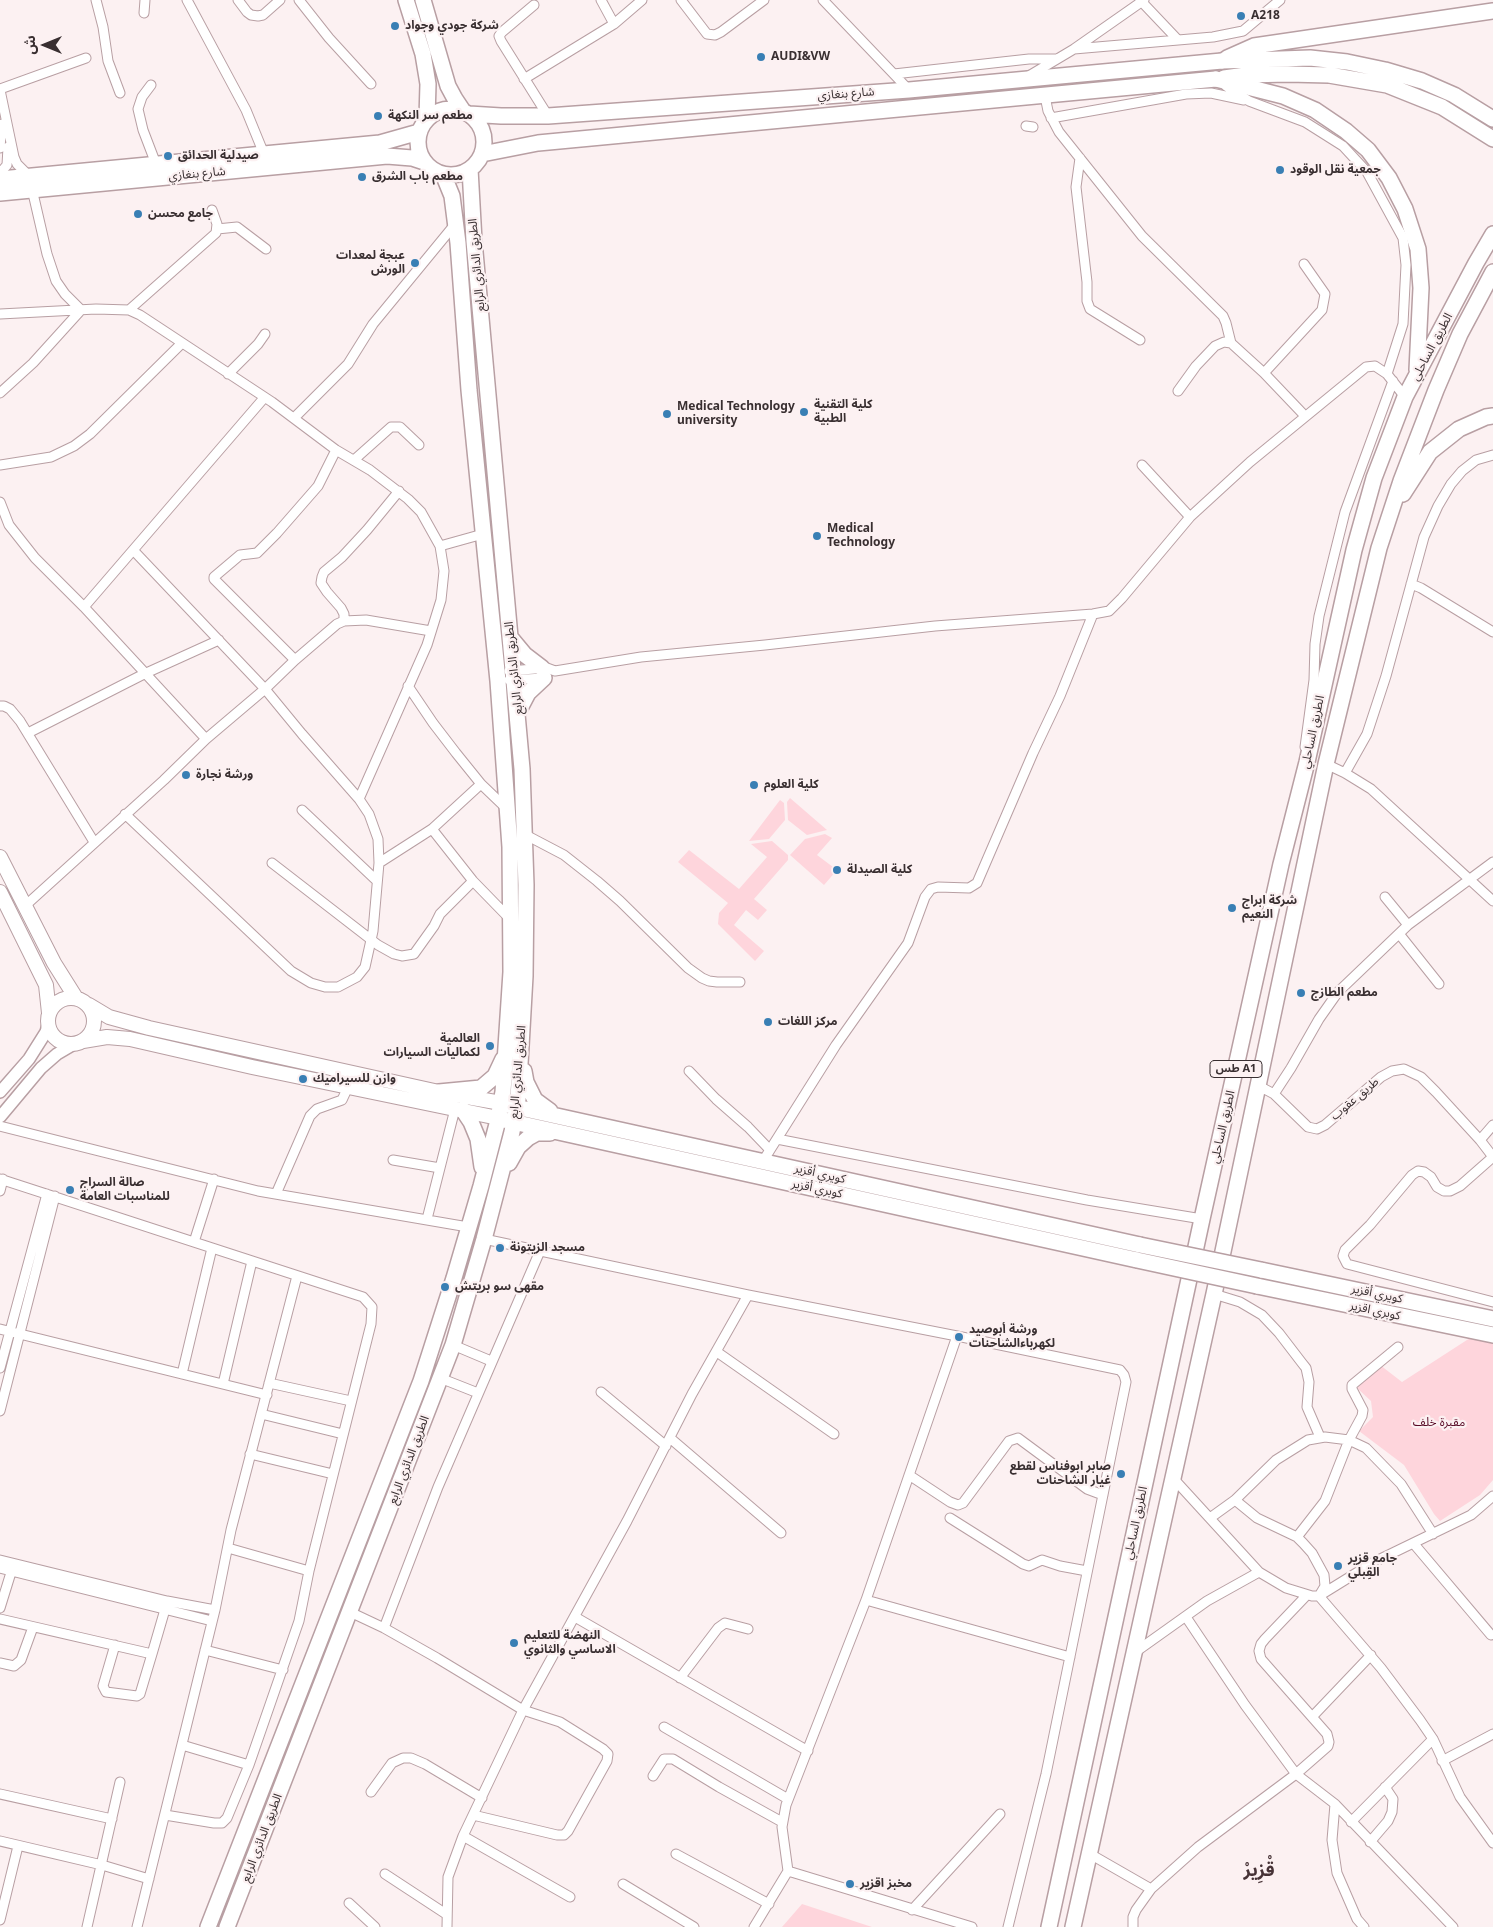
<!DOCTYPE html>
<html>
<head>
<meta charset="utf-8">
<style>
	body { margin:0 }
	#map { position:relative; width:1493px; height:1927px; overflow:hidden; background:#fcf1f2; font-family:"Noto Sans","Noto Sans Arabic",sans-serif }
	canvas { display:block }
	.north { position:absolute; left:20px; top:20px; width:50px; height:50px; -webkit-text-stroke:4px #fcf1f2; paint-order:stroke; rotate:270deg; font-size:14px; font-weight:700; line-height:20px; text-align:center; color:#392f31 }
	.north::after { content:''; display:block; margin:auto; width:18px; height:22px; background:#392f31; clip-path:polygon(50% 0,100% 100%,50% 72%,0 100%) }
</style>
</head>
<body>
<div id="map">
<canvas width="1493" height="1927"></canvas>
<div class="north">ش</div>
</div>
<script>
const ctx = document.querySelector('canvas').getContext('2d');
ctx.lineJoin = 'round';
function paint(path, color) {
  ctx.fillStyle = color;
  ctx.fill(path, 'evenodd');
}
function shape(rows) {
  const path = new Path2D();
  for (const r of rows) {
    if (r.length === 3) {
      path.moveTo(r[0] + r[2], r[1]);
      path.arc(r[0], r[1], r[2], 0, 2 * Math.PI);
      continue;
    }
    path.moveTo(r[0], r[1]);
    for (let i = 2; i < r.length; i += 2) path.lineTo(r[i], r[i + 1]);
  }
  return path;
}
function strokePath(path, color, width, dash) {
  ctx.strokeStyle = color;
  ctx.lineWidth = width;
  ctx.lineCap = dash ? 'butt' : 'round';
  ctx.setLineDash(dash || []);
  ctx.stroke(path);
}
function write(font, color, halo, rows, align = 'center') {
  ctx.font = font + ' "Noto Sans","Noto Sans Arabic",sans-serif';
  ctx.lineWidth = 4.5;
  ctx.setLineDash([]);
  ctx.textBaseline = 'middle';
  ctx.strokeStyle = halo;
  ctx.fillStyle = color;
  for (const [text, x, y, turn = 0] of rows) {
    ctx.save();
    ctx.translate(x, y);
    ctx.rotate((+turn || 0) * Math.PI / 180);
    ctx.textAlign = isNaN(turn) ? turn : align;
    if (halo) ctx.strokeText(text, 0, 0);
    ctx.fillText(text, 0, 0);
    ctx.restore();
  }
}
paint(shape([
	[790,798,827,830,807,835,788,820,787,802],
	[780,800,784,803,785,820,769,839,749,841],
	[825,834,832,838,817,855,837,870,824,885,790,855,805,839],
	[772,841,788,855,788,860,754,899,767,910,758,920,746,910,734,925,764,951,755,961,718,924,719,913,728,903,678,862,689,850,739,889,767,857,751,844],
	[1470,1338,1493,1343,1493,1480,1480,1495,1440,1521,1434,1514,1404,1465,1359,1431,1373,1417,1371,1401,1357,1388,1380,1365,1402,1382],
	[802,1904,872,1927,782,1927]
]), '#fed5dc');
const minor = shape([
	[96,0,103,27,108,61,120,93],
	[187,0,246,110,264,154],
	[238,0,247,12,251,15,258,16,263,15,280,0],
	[299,0,329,38,371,84],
	[601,0,614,24],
	[681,0,707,34,715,35,721,32,764,0],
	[823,0,909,90],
	[1140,0,1178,40],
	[534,5,502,32,499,36,501,41,548,116],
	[144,13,145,0],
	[1074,49,1213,37,1243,31,1280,0],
	[894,74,1029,59,1056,59],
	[1027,77,1074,49,1144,0],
	[524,79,614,24,642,0],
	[151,85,142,97,138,109,143,130,156,164],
	[1226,86,1249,101,1305,122,1343,146,1367,172,1403,238,1406,265,1403,324,1387,374],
	[0,89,86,58],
	[0,90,14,157,17,164,29,176,47,254,56,281,65,294,81,310,33,363,0,393],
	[1045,96,1048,111,1059,132,1142,236,1223,316,1226,323,1231,343],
	[1051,118,1186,94,1211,93,1244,100],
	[1026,126,1033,127],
	[0,148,2,124],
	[1080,158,1076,187,1087,282,1087,301,1090,309,1140,340],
	[0,173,7,165,8,147],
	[217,229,237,227,266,249],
	[129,310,216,233,217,224,212,210],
	[0,314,96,309,129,310,140,315,272,402,336,450,370,470,408,499,421,512,440,546,444,571,441,600,427,645,359,799],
	[1264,373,1322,310,1325,294,1304,264],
	[228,374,258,344,265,334],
	[1178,391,1196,366,1215,346,1224,342,1231,343,1264,373,1305,416],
	[294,418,348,364,373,324,456,223],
	[354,460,391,427,400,427,419,445],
	[0,465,51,457,74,446,90,434,182,343],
	[1142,465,1190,517],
	[0,502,9,525,35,558,84,607,206,739],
	[440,546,483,534],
	[1411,584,1421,588,1493,632],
	[84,607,264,398],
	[344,621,344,614,341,608,327,592,321,583,322,577,324,572,342,557,367,530,399,491],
	[295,660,214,579,214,577,240,555,257,553,277,533,318,486,336,450],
	[509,671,547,668,555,671,641,657,765,645,935,626,1093,614,1109,611,1122,598,1190,517,1250,462,1366,367,1375,366,1387,374,1405,397],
	[509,680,544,678],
	[408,686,433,723,456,753,481,784,506,808],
	[0,706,4,706,10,709,20,721,94,842],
	[28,733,144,674,219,640],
	[1305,747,1314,680,1315,644,1319,616,1345,512,1393,381],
	[1326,764,1345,773,1371,789,1493,901],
	[1345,773,1367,734,1386,676,1424,537,1438,506,1451,484,1462,471,1476,460,1493,455],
	[302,810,377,881],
	[125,814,291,971,311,983,325,987,338,987,357,977,365,967,373,931,379,863,378,839,369,814,359,799,302,734,265,689,134,551],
	[432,829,473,881,510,919],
	[524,834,564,855,597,881,620,901,688,968,702,978,709,981,717,982,740,982],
	[272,863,378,945,394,954,402,956,414,954,434,926,440,914,473,881],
	[379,863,432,829,481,784],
	[1385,897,1408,925],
	[26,905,164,780,206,739,265,689,295,660,337,624,344,621,366,620,431,631],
	[1400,935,1439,984],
	[689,1071,716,1099,748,1127,770,1150],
	[1257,1085,1274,1094,1308,1127,1317,1129,1325,1125,1381,1077,1392,1071,1404,1069,1421,1077,1436,1092,1480,1140,1493,1157],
	[1274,1094,1291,1068,1319,1019,1338,992,1408,925,1493,862],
	[0,1126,258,1191,468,1227],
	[777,1139,1087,1200,1202,1219],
	[1480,1140,1493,1125],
	[1493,1157,1460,1186,1450,1191,1444,1191,1437,1187,1431,1177,1424,1172,1418,1171,1412,1175,1370,1225,1345,1250,1343,1256,1347,1264,1493,1302],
	[393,1160,440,1168],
	[763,1161,836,1045,908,943,925,897,931,889,938,887,969,888,977,883,1033,753,1060,696,1093,614],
	[0,1179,363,1297,372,1307,371,1324,309,1571,299,1621,249,1765,227,1818,222,1823,214,1823,165,1815],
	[0,1191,3,1179],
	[276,1194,310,1116,317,1109,342,1100,348,1087],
	[427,1219,455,1109],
	[484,1239,748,1295,957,1336,1120,1370,1124,1375,1126,1382,1046,1774,1008,1927],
	[194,1242,214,1179],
	[1214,1294,1240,1302,1262,1315,1279,1333,1302,1363,1306,1368,1309,1382,1307,1407,1320,1437],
	[0,1329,267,1395],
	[453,1345,491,1361],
	[717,1352,834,1434],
	[0,1368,47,1194],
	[182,1374,212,1248],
	[440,1378,478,1393],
	[269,1383,351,1401],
	[223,1384,252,1261],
	[601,1392,666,1446],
	[0,1411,55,1196],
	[261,1414,343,1434],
	[670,1438,781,1533],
	[250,1454,333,1474],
	[909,1475,950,1502,958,1505,963,1503,1009,1441,1018,1438,1087,1489,1103,1495],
	[1173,1478,1259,1572,1286,1588,1312,1596,1319,1596,1374,1562,1471,1515,1493,1496],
	[1235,1500,1257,1518,1297,1537,1303,1543,1312,1553,1324,1575,1325,1586,1319,1596],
	[950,1518,1023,1564,1029,1566,1042,1560,1060,1566,1087,1571],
	[1210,1518,1235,1500,1276,1460,1308,1440,1325,1437,1349,1440,1366,1448,1401,1484,1433,1534],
	[1297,1537,1325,1501,1349,1440,1362,1416,1363,1410,1352,1389,1352,1385,1398,1347],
	[1414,1544,1491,1635],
	[228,1548,309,1571],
	[0,1560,167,1601,215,1610],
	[0,1568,212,1621],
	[1319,1596,1381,1668,1420,1720,1433,1739,1460,1797,1493,1843],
	[866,1600,1070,1657],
	[0,1608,13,1566],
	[350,1612,384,1628,437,1658,523,1710,560,1722,603,1749,608,1754,607,1761,568,1831,564,1835,557,1835,473,1815],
	[575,1617,808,1751],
	[1186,1617,1245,1705,1296,1774,1335,1804,1453,1927],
	[0,1619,152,1654,166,1606],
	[384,1628,438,1487,540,1251],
	[115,1645,103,1686,106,1692,137,1696,140,1694,152,1654],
	[205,1650,283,1670],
	[1134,1653,1207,1601,1259,1572],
	[0,1663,14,1666,21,1660,33,1627],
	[680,1678,718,1628,725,1623,748,1629],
	[1312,1717,1371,1655],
	[664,1727,788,1799],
	[182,1745,249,1765],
	[1442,1761,1493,1734],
	[653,1776,664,1759,673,1759,719,1787,782,1822],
	[371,1792,392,1763,403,1758,411,1758,425,1764,482,1798],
	[0,1794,112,1819],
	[1335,1804,1332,1840,1337,1873,1357,1919,1364,1927],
	[1351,1822,1433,1739],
	[463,1836,570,1897],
	[0,1841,102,1865,149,1879],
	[1370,1842,1388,1821,1392,1812,1393,1799,1385,1787],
	[676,1854,769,1904],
	[1090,1854,1151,1889],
	[788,1871,972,1927],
	[385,1874,446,1914],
	[623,1884,694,1927],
	[349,1903,375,1927],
	[912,1910,1000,1814],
	[0,1920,18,1846],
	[87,1927,120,1782],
	[137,1927,215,1610,231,1530,297,1276],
	[447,1927,448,1877,463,1836,523,1710,627,1521,692,1394,748,1295],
	[754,1927,788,1871,782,1827,786,1805,866,1600,957,1336],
	[1133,1927,1133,1917,1136,1910,1151,1889,1198,1847,1296,1774,1328,1746,1329,1742,1327,1734,1261,1659,1259,1651,1261,1644,1265,1639,1306,1596]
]);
const tertiary = shape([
	[0,1092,29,1059,46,1032,48,1025],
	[0,1117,41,1068,57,1054,74,1044]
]);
const secondary = shape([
	[0,857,54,963,76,998],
	[0,892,46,985,49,1013],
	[71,1021,23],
	[89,1005,109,1017,149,1028,439,1092,501,1103],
	[83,1041,107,1037,130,1039,252,1067,498,1118]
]);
const primary = shape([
	[406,0,423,54,428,84,427,118],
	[423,0,448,86,455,99,463,111],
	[451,142,33],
	[469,114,501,116,548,116,909,90,1222,61],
	[482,154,538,143,1216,79],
	[0,179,380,143,419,132],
	[0,193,387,156,412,158,424,162],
	[510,637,525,655,542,668],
	[518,712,528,693,544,678],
	[524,1071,526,1082,535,1100,550,1111],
	[439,1092,481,1088,495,1076,503,1059],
	[507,1105,1140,1245],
	[463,1110,471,1122,478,1139,482,1167],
	[504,1120,1137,1260],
	[509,1163,518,1147,528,1138,537,1133,550,1133],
	[1261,1270,1493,1319],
	[1257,1286,1493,1335],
	[208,1927,421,1381,454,1278,481,1186,497,1124,503,1092,511,972,510,847,498,681,469,390,458,243,452,196,443,174],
	[227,1927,453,1345,484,1239,512,1132,518,1099,525,976,526,885,522,769,474,241,470,169]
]);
const trunk = shape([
	[1227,58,1254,46,1493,11],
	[1222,61,1310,58,1347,62,1385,70,1422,81,1454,95,1493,119],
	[1224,78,1246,75,1288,74,1329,75,1387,85,1442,107,1493,139],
	[1216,79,1283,96,1315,110,1346,131,1368,150,1389,178,1405,209,1418,249,1421,288,1417,370],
	[1403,494,1430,452,1459,429,1486,417,1493,416],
	[1049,1927,1202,1219,1281,864,1307,762,1354,550,1374,478,1405,397,1476,263,1493,234],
	[1073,1927,1214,1294,1326,764,1379,548,1401,481,1436,390,1460,334,1493,272]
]);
strokePath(minor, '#b89fa3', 11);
strokePath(tertiary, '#b89fa3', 14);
strokePath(secondary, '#b89fa3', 16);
strokePath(primary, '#b89fa3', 18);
strokePath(trunk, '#b89fa3', 18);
strokePath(minor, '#fff', 9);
strokePath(tertiary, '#fff', 11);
strokePath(secondary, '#fff', 14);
strokePath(primary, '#fff', 15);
strokePath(trunk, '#fff', 15);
const primaryBridge = shape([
	[1140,1245,1261,1270],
	[1137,1260,1257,1286]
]);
strokePath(primaryBridge, '#b89fa3', 18, []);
strokePath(primaryBridge, '#fff', 15);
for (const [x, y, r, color] of [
	[1241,16,5,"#397fb4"],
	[395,26,5,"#397fb4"],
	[761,57,5,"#397fb4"],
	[378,116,5,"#397fb4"],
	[168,156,5,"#397fb4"],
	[1280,170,5,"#397fb4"],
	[362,177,5,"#397fb4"],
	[138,214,5,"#397fb4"],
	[415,263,5,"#397fb4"],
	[804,412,5,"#397fb4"],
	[667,414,5,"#397fb4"],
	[817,536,5,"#397fb4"],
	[186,775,5,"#397fb4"],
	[754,785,5,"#397fb4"],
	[837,870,5,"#397fb4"],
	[1232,908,5,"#397fb4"],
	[1301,993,5,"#397fb4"],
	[768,1022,5,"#397fb4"],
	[490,1046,5,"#397fb4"],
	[303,1079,5,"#397fb4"],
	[70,1190,5,"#397fb4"],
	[500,1248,5,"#397fb4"],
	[445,1287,5,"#397fb4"],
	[959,1337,5,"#397fb4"],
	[1121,1474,5,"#397fb4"],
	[1338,1566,5,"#397fb4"],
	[514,1643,5,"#397fb4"],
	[850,1884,5,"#397fb4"]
]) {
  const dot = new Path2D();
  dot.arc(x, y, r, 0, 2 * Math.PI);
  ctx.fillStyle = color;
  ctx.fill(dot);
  strokePath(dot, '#fcf1f2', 2);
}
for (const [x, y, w] of [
	[1236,1069,52]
]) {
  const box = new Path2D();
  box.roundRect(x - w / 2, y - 8.5, w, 17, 4);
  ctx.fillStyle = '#fcf1f2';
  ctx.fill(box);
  strokePath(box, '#392f31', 1);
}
write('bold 11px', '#392f31', null, [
	["طس A1",1236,1069]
]);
write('bold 12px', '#392f31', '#fcf1f2', [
	["A218",1251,16],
	["شركة جودي وجواد",405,26],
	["AUDI&VW",771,57],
	["مطعم سر النكهة",388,116],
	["صيدلية الحدائق",178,156],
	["جمعية نقل الوقود",1290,170],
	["مطعم باب الشرق",372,177],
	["جامع محسن",148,214],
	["عبجة لمعدات",405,256,"right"],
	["الورش",405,270,"right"],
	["كلية التقنية",814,405],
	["الطبية",814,419],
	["Medical Technology",677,407],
	["university",677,421],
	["Medical",827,529],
	["Technology",827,543],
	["ورشة نجارة",196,775],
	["كلية العلوم",764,785],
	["كلية الصيدلة",847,870],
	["شركة ابراج",1242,901],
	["النعيم",1242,915],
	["مطعم الطازج",1311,993],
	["مركز اللغات",778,1022],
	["العالمية",480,1039,"right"],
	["لكماليات السيارات",480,1053,"right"],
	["وازن للسيراميك",313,1079],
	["صالة السراج",80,1183],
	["للمناسبات العامة",80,1197],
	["مسجد الزيتونة",510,1248],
	["مقهى سو بريتش",455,1287],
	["ورشة أبوصيد",969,1330],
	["لكهرباءالشاحنات",969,1344],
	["صابر ابوفناس لقطع",1111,1467,"right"],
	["غيار الشاحنات",1111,1481,"right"],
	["جامع قزير",1348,1559],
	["القِبلي",1348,1573],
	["النهضة للتعليم",524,1636],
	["الاساسي والثانوي",524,1650],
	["مخبز اقزير",860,1884]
], 'left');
write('12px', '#392f31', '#fcf1f2', [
	["شارع بنغازي",846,94,-4],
	["شارع بنغازي",197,174,-5],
	["الطريق الدائري الرابع",477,265,-95],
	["الطريق الساحلي",1432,347,-62],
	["الطريق الدائري الرابع",514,668,-96],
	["الطريق الساحلي",1313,732,-78],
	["الطريق الدائري الرابع",518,1072,-85],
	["طريق عقوب",1355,1099,-40],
	["الطريق الساحلي",1223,1127,-77],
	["كويري أقزير",820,1174,13],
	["كوبري أقزير",817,1189,12],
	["كويري أقزير",1377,1294,12],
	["كوبري اقزير",1375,1311,12],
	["الطريق الدائري الرابع",409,1460,-69],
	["الطريق الساحلي",1136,1523,-78],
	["الطريق الدائري الرابع",262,1838,-69]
]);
write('12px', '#580b26', '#fcf1f2', [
	["مقبرة خلف",1439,1423]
]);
write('bold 18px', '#473337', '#fcf1f2', [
	["قْزِيرْ",1259,1871]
]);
</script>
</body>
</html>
